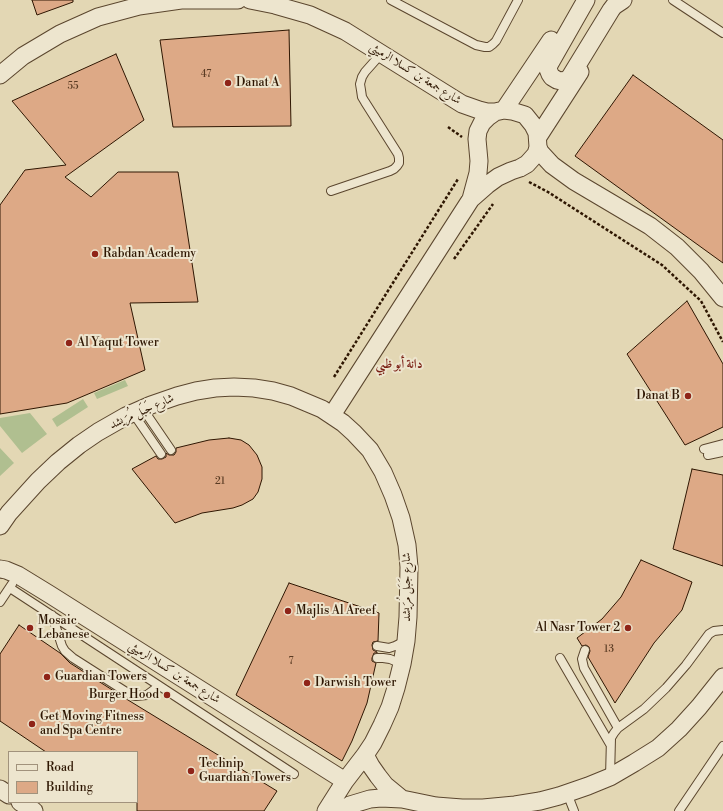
<!DOCTYPE html>
<html>
<head>
<meta charset="utf-8">
<style>
	body { margin:0 }
	#map { position:relative; width:723px; height:811px; overflow:hidden; background:#e3d7b4; font-family:"Libre Bodoni",serif }
	canvas { display:block }
	.legend { position:absolute; left:8px; top:751px; width:130px; height:52px; box-sizing:border-box; background:#ede5ce; border:1px solid #a1927c; margin:0; padding:5px 7px; list-style:none; font-size:12px; color:#2e1602 }
	.legend li { display:flex; align-items:center; gap:8px; height:20px }
	.legend b { width:20px; border:1px solid #a1927c }
</style>
</head>
<body>
<div id="map">
<canvas width="723" height="811"></canvas>
<ul class="legend">
<li><b style="height:5px;background:#ede5ce"></b>Road</li>
<li><b style="height:11px;background:#dda986"></b>Building</li>
</ul>
</div>
<script>
const ctx = document.querySelector('canvas').getContext('2d');
ctx.lineJoin = 'round';
function paint(path, color) {
  ctx.fillStyle = color;
  ctx.fill(path, 'evenodd');
}
function shape(rows) {
  const path = new Path2D();
  for (const r of rows) {
    path.moveTo(r[0], r[1]);
    for (let i = 2; i < r.length; i += 2) path.lineTo(r[i], r[i + 1]);
  }
  return path;
}
function strokePath(path, color, width, dash) {
  ctx.strokeStyle = color;
  ctx.lineWidth = width;
  ctx.lineCap = dash ? 'butt' : 'round';
  ctx.setLineDash(dash || []);
  ctx.stroke(path);
}
function write(font, color, halo, rows, align = 'center') {
  ctx.font = font + ' "Libre Bodoni",Amiri,serif';
  ctx.lineWidth = 4;
  ctx.setLineDash([]);
  ctx.textBaseline = 'middle';
  ctx.strokeStyle = halo;
  ctx.fillStyle = color;
  for (const [text, x, y, turn = 0] of rows) {
    ctx.save();
    ctx.translate(x, y);
    ctx.rotate((+turn || 0) * Math.PI / 180);
    ctx.textAlign = isNaN(turn) ? turn : align;
    if (halo) ctx.strokeText(text, 0, 0);
    ctx.fillText(text, 0, 0);
    ctx.restore();
  }
}
paint(shape([
	[125,380,128,386,97,399,94,393],
	[83,399,88,407,57,427,52,419],
	[30,413,47,434,22,453,0,426,0,418],
	[0,448,14,463,0,476]
]), '#b0bf90');
const building = shape([
	[32,0,73,0,73,2,37,15,32,0],
	[289,30,291,126,173,127,160,40,289,30],
	[116,54,144,120,65,177,91,197,118,172,178,172,198,302,130,303,145,370,67,403,0,414,0,205,25,170,66,165,12,101,116,54],
	[633,75,723,140,723,263,575,156,633,75],
	[687,301,723,364,723,427,685,445,627,354,687,301],
	[229,438,241,440,249,445,257,455,262,467,262,479,258,492,253,499,242,505,233,508,202,513,175,523,132,469,156,456,158,459,162,459,166,457,166,453,169,455,174,455,176,452,176,448,209,440,229,438],
	[692,469,723,475,723,566,673,549,692,469],
	[641,560,692,582,682,610,654,643,615,703,588,657,590,651,589,647,586,645,582,646,577,638,602,619,621,597,641,560],
	[289,583,379,613,378,641,373,642,372,645,373,650,377,652,377,653,374,653,372,658,372,661,376,663,367,703,352,741,342,761,236,695,289,583],
	[19,625,60,653,70,663,128,700,277,791,264,811,137,811,137,752,46,752,0,721,0,654,19,625]
]);
paint(building, '#dda986');
strokePath(building, '#2e1602', 1);
const lane = shape([
	[391,0,476,45,485,47,489,47,493,44,496,41,518,0],
	[673,0,723,33],
	[331,191,390,171,394,169,397,166,399,163,399,158,398,154,365,102,362,97,361,90,360,84,362,77,365,72,381,54],
	[143,409,171,450],
	[133,413,161,454],
	[704,449,723,444],
	[708,455,723,452],
	[10,588,294,774],
	[0,602,12,584],
	[52,615,62,646,65,651,73,658,131,695,136,696,147,695,159,686],
	[377,646,389,648,395,646,405,641],
	[585,650,582,659,584,668,618,728],
	[377,658,383,658,390,659,402,664],
	[560,658,610,744],
	[610,777,611,738,614,733,618,728,644,709,666,688,686,665,709,634,714,631,723,630],
	[567,793,574,811],
	[679,811,723,746]
]);
const street = shape([
	[250,0,275,5,310,15,345,31,462,104,479,110,487,112,495,112,504,110,512,111,525,115,533,125,537,133,538,147,540,152,552,165,574,181,650,226,677,247,701,271,723,298],
	[586,0,549,65,548,69,550,74,552,77,557,80,561,81,566,80,570,77,611,10,614,6,623,0],
	[0,75,23,56,60,34,98,17,139,6,181,0,238,0],
	[504,110,551,40],
	[538,137,580,72],
	[471,199,487,185,498,177,511,171,520,168,527,164,536,154,538,147],
	[332,415,471,199,478,173,479,161,477,139,478,131,482,123,488,117,495,112],
	[0,526,9,513,38,481,58,462,79,445,98,432,126,416,151,405,177,396,196,391,215,388,234,387,254,388,273,391,291,396,322,409,343,423,354,433,370,450,383,472,393,495,401,518,407,545,409,567,408,617,406,641,402,664,396,688,390,707,382,725,373,743,365,755,345,781,326,811],
	[0,569,6,570,18,575,49,594,345,781],
	[365,755,371,766,378,776,385,785,402,799],
	[0,789,9,795],
	[20,802,34,811],
	[340,811,350,805,370,799,381,798,402,799,436,806,462,808,483,808,515,805,540,801,559,796,588,786,610,777,634,763,658,748,679,729,699,707,723,677]
]);
strokePath(lane, '#5b462e', 10);
strokePath(street, '#5b462e', 19);
strokePath(shape([
	[448,127,462,137],
	[529,182,548,192,662,265,701,301,723,342],
	[454,259,493,204],
	[334,377,458,179]
]), '#2e1602', 2.5, [3, 2]);
strokePath(lane, '#ede5ce', 8);
strokePath(street, '#ede5ce', 17);
for (const [x, y, r, color] of [
	[228,83,4,"#8f2418"],
	[95,254,4,"#8f2418"],
	[69,343,4,"#8f2418"],
	[688,396,4,"#8f2418"],
	[288,611,4,"#8f2418"],
	[30,628,4,"#8f2418"],
	[628,628,4,"#8f2418"],
	[47,677,4,"#8f2418"],
	[307,683,4,"#8f2418"],
	[167,695,4,"#8f2418"],
	[32,724,4,"#8f2418"],
	[191,771,4,"#8f2418"]
]) {
  const dot = new Path2D();
  dot.arc(x, y, r, 0, 2 * Math.PI);
  ctx.fillStyle = color;
  ctx.fill(dot);
  strokePath(dot, '#ede5ce', 1.5);
}
write('10px', '#5a3b23', null, [
	["47",206,75],
	["55",73,87],
	["21",220,482],
	["13",609,650],
	["7",291,662]
]);
write('12px', '#2e1602', '#ede5ce', [
	["شارع جمعة بن كسلا الرميثي",415,74,32],
	["شارع جَبَل مُرَيشد",142,412,-24],
	["شارع جَبَل مُرَيشد",407,587,-90],
	["شارع جمعة بن كسلا الرميثي",174,673,32]
]);
write('12px', '#2e1602', '#ede5ce', [
	["Danat A",236,83],
	["Rabdan Academy",103,254],
	["Al Yaqut Tower",77,343],
	["Danat B",680,396,"right"],
	["Majlis Al Areef",296,611],
	["Mosaic",38,621],
	["Lebanese",38,635],
	["Al Nasr Tower 2",620,628,"right"],
	["Guardian Towers",55,677],
	["Darwish Tower",315,683],
	["Burger Hood",159,695,"right"],
	["Get Moving Fitness",40,717],
	["and Spa Centre",40,731],
	["Technip",199,764],
	["Guardian Towers",199,778]
], 'left');
write('bold 13px', '#7a1f14', '#ede5ce', [
	["دانة أبو ظبي",399,365]
]);
</script>
</body>
</html>
